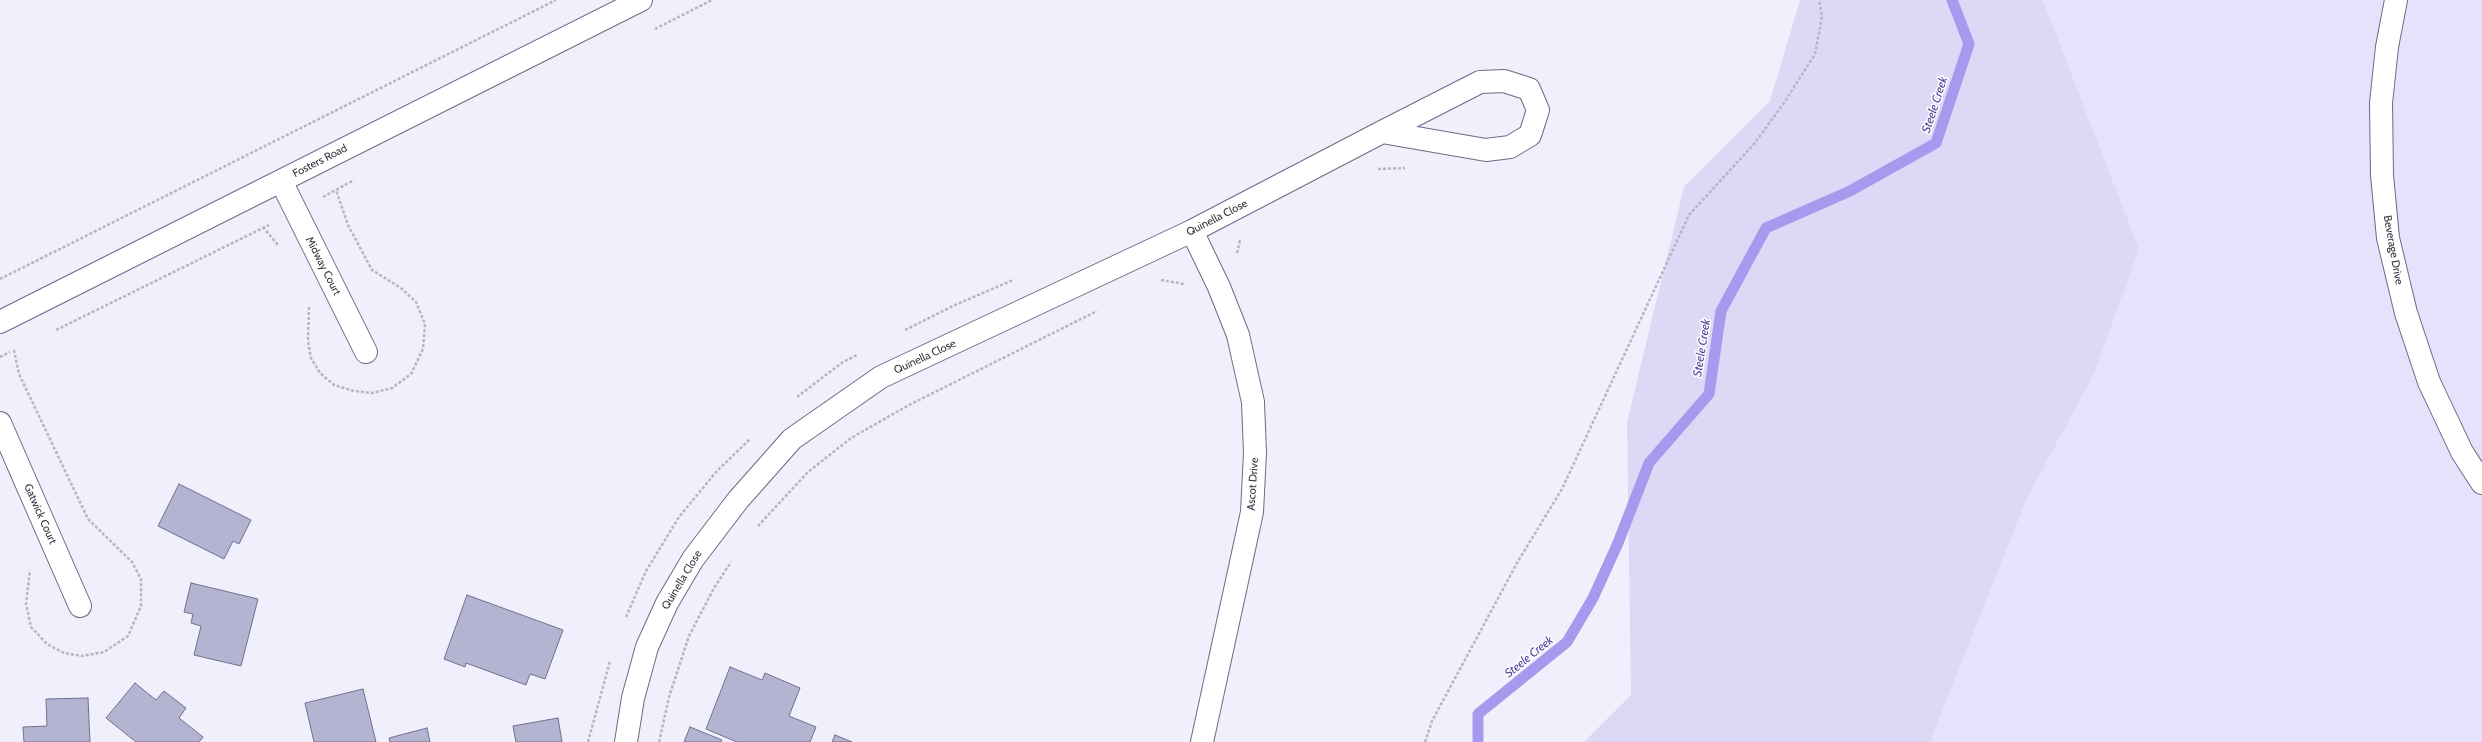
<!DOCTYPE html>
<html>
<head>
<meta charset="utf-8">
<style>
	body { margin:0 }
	canvas { display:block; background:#f0effc }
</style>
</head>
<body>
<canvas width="2482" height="742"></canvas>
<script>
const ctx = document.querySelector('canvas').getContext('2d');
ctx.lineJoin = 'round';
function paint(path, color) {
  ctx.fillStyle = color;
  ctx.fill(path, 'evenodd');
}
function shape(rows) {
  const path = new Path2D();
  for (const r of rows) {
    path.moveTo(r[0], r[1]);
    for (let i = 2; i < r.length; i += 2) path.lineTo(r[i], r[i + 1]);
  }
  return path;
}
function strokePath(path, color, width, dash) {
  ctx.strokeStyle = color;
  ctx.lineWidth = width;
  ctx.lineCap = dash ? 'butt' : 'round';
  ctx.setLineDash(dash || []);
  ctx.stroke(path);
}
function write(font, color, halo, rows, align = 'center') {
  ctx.font = font + ' Cabin,sans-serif';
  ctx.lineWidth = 3;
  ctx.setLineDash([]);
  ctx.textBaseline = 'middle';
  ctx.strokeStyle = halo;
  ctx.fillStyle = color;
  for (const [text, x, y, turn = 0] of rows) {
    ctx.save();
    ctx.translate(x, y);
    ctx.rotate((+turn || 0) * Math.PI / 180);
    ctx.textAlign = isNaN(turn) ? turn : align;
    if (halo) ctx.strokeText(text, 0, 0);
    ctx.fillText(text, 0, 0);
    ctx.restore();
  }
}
paint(shape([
	[2043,0,2482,0,2482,742,1933,742,1931,739,2027,498,2094,374,2139,249]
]), '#e5e3fb');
paint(shape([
	[1800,0,2043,0,2139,249,2094,374,2027,498,1931,739,1933,742,1584,742,1631,695,1627,422,1684,187,1770,101]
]), '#dbd9f5');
strokePath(shape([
	[1478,742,1478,714,1567,642,1593,598,1618,543,1649,463,1709,394,1721,311,1766,228,1850,191,1936,143,1969,44,1952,0]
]), '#a69aee', 11);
const building = shape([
	[179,484,251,520,239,544,233,541,224,559,158,526,179,484],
	[191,583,258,599,241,666,194,655,201,626,191,623,193,614,184,612,191,583],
	[467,595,563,630,545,679,530,674,526,685,466,663,465,667,444,659,467,595],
	[730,667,762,680,765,673,800,688,789,716,816,727,810,742,737,742,706,729,730,667],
	[135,683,156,700,164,691,186,708,179,718,203,737,199,742,136,742,106,718,135,683],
	[363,689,376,742,314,742,305,703,363,689],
	[88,698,90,742,24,742,23,727,47,726,46,699,88,698],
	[558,718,562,742,516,742,513,726,558,718],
	[690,727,722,740,721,742,684,742,690,727],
	[427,728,430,742,390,742,389,738,427,728],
	[835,735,852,742,832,742,835,735]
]);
paint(building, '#b5b3d2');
strokePath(building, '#73708d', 1);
const minor = shape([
	[2396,0,2387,47,2381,103,2382,175,2388,238,2406,313,2429,382,2462,452,2482,483],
	[281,181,366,352],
	[1192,231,1219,287,1238,335,1253,402,1255,453,1252,512,1202,742],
	[0,322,641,0],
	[0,423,80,606],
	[626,742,633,698,647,647,667,603,693,559,738,500,792,439,881,377,1192,231,1382,132,1480,82,1504,81,1529,89,1538,110,1530,135,1510,147,1486,150,1382,132]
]);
strokePath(minor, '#6d6a86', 24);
strokePath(shape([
	[655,29,712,0],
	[1378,169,1405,168],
	[323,197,354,180],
	[263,227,278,245],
	[1237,253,1240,240],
	[0,279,556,0],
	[1161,280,1184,284],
	[309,307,308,341,311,358,320,373,334,385,354,391,372,393,392,388,411,374,423,349,425,324,416,302,401,288,372,270,348,225,336,190],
	[56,330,269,225],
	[905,330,955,305,1013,280],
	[14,350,19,374,88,519,132,562,141,579,141,606,128,636,104,652,82,656,64,653,47,644,31,627,26,604,30,570],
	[0,357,10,352],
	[797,397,843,362,857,355],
	[758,526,808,472,851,438,909,405,1097,311],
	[626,617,646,571,679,517,716,472,750,439],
	[588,742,610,661],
	[659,742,669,697,689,636,714,588,731,562],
	[1425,742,1432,721,1517,563,1562,489,1689,215,1754,144,1784,103,1815,54,1822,16,1819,0]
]), '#b6b5c1', 2.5, [3, 2]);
strokePath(minor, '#fff', 22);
write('11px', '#373642', '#fefefe', [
	["Fosters Road",320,161,-27],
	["Quinella Close",1217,218,-27],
	["Beverage Drive",2393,250,80],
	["Midway Court",323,266,63],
	["Quinella Close",925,357,-25],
	["Ascot Drive",1253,484,-86],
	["Gatwick Court",40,514,66],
	["Quinella Close",682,580,-59]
]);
write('italic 12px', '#553f9f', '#fefefe', [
	["Steele Creek",1935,105,-72],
	["Steele Creek",1702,348,-81],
	["Steele Creek",1529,657,-39]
]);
</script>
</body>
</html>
